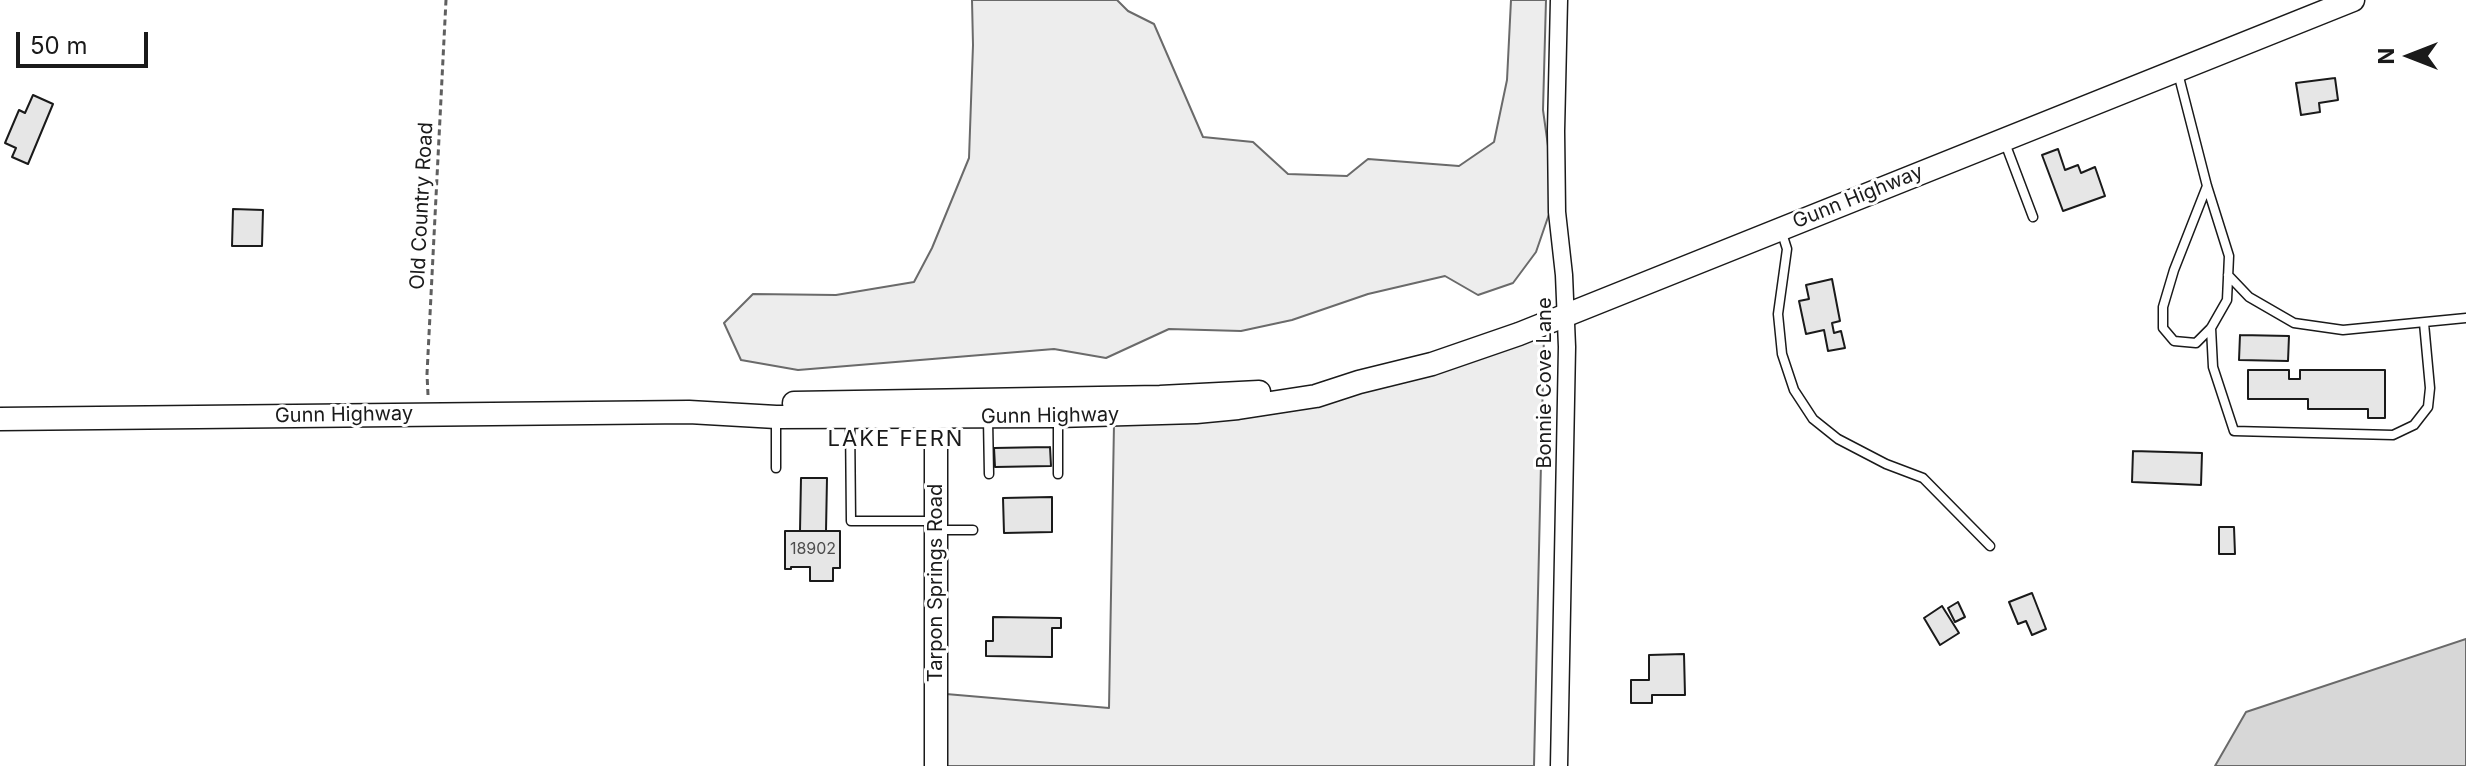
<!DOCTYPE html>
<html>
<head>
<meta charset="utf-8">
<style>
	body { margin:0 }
	#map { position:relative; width:2466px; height:766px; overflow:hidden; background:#fff; font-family:Inter,sans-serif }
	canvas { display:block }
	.north { position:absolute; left:2370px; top:16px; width:80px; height:80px; -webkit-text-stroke:6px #fff; paint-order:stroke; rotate:270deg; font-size:22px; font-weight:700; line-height:32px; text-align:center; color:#1a1a1a }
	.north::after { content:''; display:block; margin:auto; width:28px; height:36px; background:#1a1a1a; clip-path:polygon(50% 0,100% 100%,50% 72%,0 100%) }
	.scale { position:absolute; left:16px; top:32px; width:132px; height:36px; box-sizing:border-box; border:4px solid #1a1a1a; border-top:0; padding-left:10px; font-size:24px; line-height:28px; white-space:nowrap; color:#1a1a1a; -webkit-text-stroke:6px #fff; paint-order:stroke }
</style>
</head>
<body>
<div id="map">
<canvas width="2466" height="766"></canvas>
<div class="north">N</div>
<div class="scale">50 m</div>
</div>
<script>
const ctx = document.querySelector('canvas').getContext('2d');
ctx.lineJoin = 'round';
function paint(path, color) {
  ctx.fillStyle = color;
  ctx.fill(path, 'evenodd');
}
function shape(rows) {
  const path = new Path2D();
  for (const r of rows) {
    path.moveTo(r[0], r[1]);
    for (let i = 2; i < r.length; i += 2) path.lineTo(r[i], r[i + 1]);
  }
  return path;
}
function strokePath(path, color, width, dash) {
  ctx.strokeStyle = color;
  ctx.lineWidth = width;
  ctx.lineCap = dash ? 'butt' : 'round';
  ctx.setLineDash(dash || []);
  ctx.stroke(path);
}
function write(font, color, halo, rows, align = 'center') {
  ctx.font = font + ' Inter,sans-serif';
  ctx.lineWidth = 6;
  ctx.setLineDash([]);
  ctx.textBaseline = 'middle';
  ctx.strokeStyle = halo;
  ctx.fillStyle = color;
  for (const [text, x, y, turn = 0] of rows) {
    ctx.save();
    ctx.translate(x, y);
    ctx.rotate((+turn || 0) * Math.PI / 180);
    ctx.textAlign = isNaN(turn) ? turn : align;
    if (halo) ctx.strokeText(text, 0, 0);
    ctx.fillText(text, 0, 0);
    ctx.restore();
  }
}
const built = shape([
	[972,0,1117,0,1128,11,1154,24,1203,137,1253,142,1288,174,1347,176,1368,159,1459,166,1494,142,1507,80,1511,0,1546,0,1543,110,1549,153,1557,191,1536,252,1513,283,1478,295,1445,276,1368,294,1292,320,1241,331,1169,329,1106,358,1054,349,798,370,741,360,724,323,753,294,836,295,914,282,932,248,969,158,973,45,972,0],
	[1544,334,1534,766,946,766,946,694,1109,708,1114,424,1158,423,1544,334]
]);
paint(built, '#ededed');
strokePath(built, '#6a6a6a', 2);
const water = shape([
	[2466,639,2466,766,2215,766,2246,712,2466,639]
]);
paint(water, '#d7d7d7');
strokePath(water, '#6a6a6a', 2);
const building = shape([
	[2335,78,2338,100,2319,103,2320,112,2301,115,2296,83,2335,78],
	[33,95,53,104,28,164,12,157,16,148,5,143,19,110,25,113,33,95],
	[2058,149,2065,170,2078,165,2081,173,2095,167,2105,196,2063,211,2042,155,2058,149],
	[233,209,263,210,262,246,232,246,233,209],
	[1832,279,1840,321,1832,323,1834,333,1841,331,1845,348,1828,351,1824,330,1806,334,1799,301,1809,299,1806,285,1832,279],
	[2240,335,2289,336,2288,361,2239,360,2240,335],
	[2248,370,2289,370,2289,379,2300,379,2300,370,2385,370,2385,418,2368,418,2368,409,2308,409,2308,399,2248,399,2248,370],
	[1050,447,1051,466,995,467,994,448,1050,447],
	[2133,451,2202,453,2201,485,2132,482,2133,451],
	[801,478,827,478,826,531,800,531,801,478],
	[1052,497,1052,532,1004,533,1003,498,1052,497],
	[2219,527,2234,527,2235,554,2219,554,2219,527],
	[785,531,840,531,840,568,833,568,833,581,810,581,810,567,791,567,791,569,785,569,785,531],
	[2032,593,2046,629,2032,635,2026,621,2018,624,2009,602,2032,593],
	[1958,602,1965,617,1955,622,1948,608,1958,602],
	[1942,606,1959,633,1940,645,1924,618,1942,606],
	[993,617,1061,618,1061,628,1052,628,1052,657,986,656,986,641,993,641,993,617],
	[1684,654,1685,695,1652,695,1652,703,1631,703,1631,680,1649,680,1649,655,1684,654]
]);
paint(building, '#e6e6e6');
strokePath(building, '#1a1a1a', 2);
const service = shape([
	[2178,73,2207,186,2229,256,2227,300,2211,328,2196,343,2174,341,2163,328,2163,307,2174,270,2207,186],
	[2005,143,2033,217],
	[1781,230,1787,249,1778,314,1782,354,1794,390,1813,419,1838,439,1886,464,1923,478,1990,546],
	[2228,275,2249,297,2294,323,2343,330,2466,318],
	[2211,328,2213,367,2234,431,2393,435,2414,425,2428,407,2430,388,2424,323],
	[776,418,776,468],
	[850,418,851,521,934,521],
	[988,419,989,474],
	[1058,419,1058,474],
	[937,530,973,530]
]);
const minor = shape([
	[1559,766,1567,347,1564,275,1557,212,1556,131,1559,0]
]);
const secondary = shape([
	[794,403,1160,397,1259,392],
	[0,419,689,412,776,417,1058,416,1196,412,1238,408,1316,396,1359,382,1432,364,1519,334,2353,0],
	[936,766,936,405]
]);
strokePath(service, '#1a1a1a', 11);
strokePath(minor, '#1a1a1a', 19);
strokePath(secondary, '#1a1a1a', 25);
strokePath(shape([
	[428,395,427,374,446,0]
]), '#5f5f5f', 3, [6, 4]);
strokePath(service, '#fff', 8);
strokePath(minor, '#fff', 16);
strokePath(secondary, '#fff', 22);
write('16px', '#4d4d4d', null, [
	["18902",813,549]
]);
write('20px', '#1a1a1a', '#fff', [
	["Gunn Highway",1858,197,-22],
	["Old Country Road",422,206,-87],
	["Bonnie Cove Lane",1545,383,-90],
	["Gunn Highway",344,415,-1],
	["Gunn Highway",1050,416,-1],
	["Tarpon Springs Road",936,583,-90]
]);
ctx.letterSpacing = '2px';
write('22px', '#1a1a1a', '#fff', [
	["LAKE FERN",896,439]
]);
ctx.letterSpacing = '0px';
</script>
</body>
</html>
